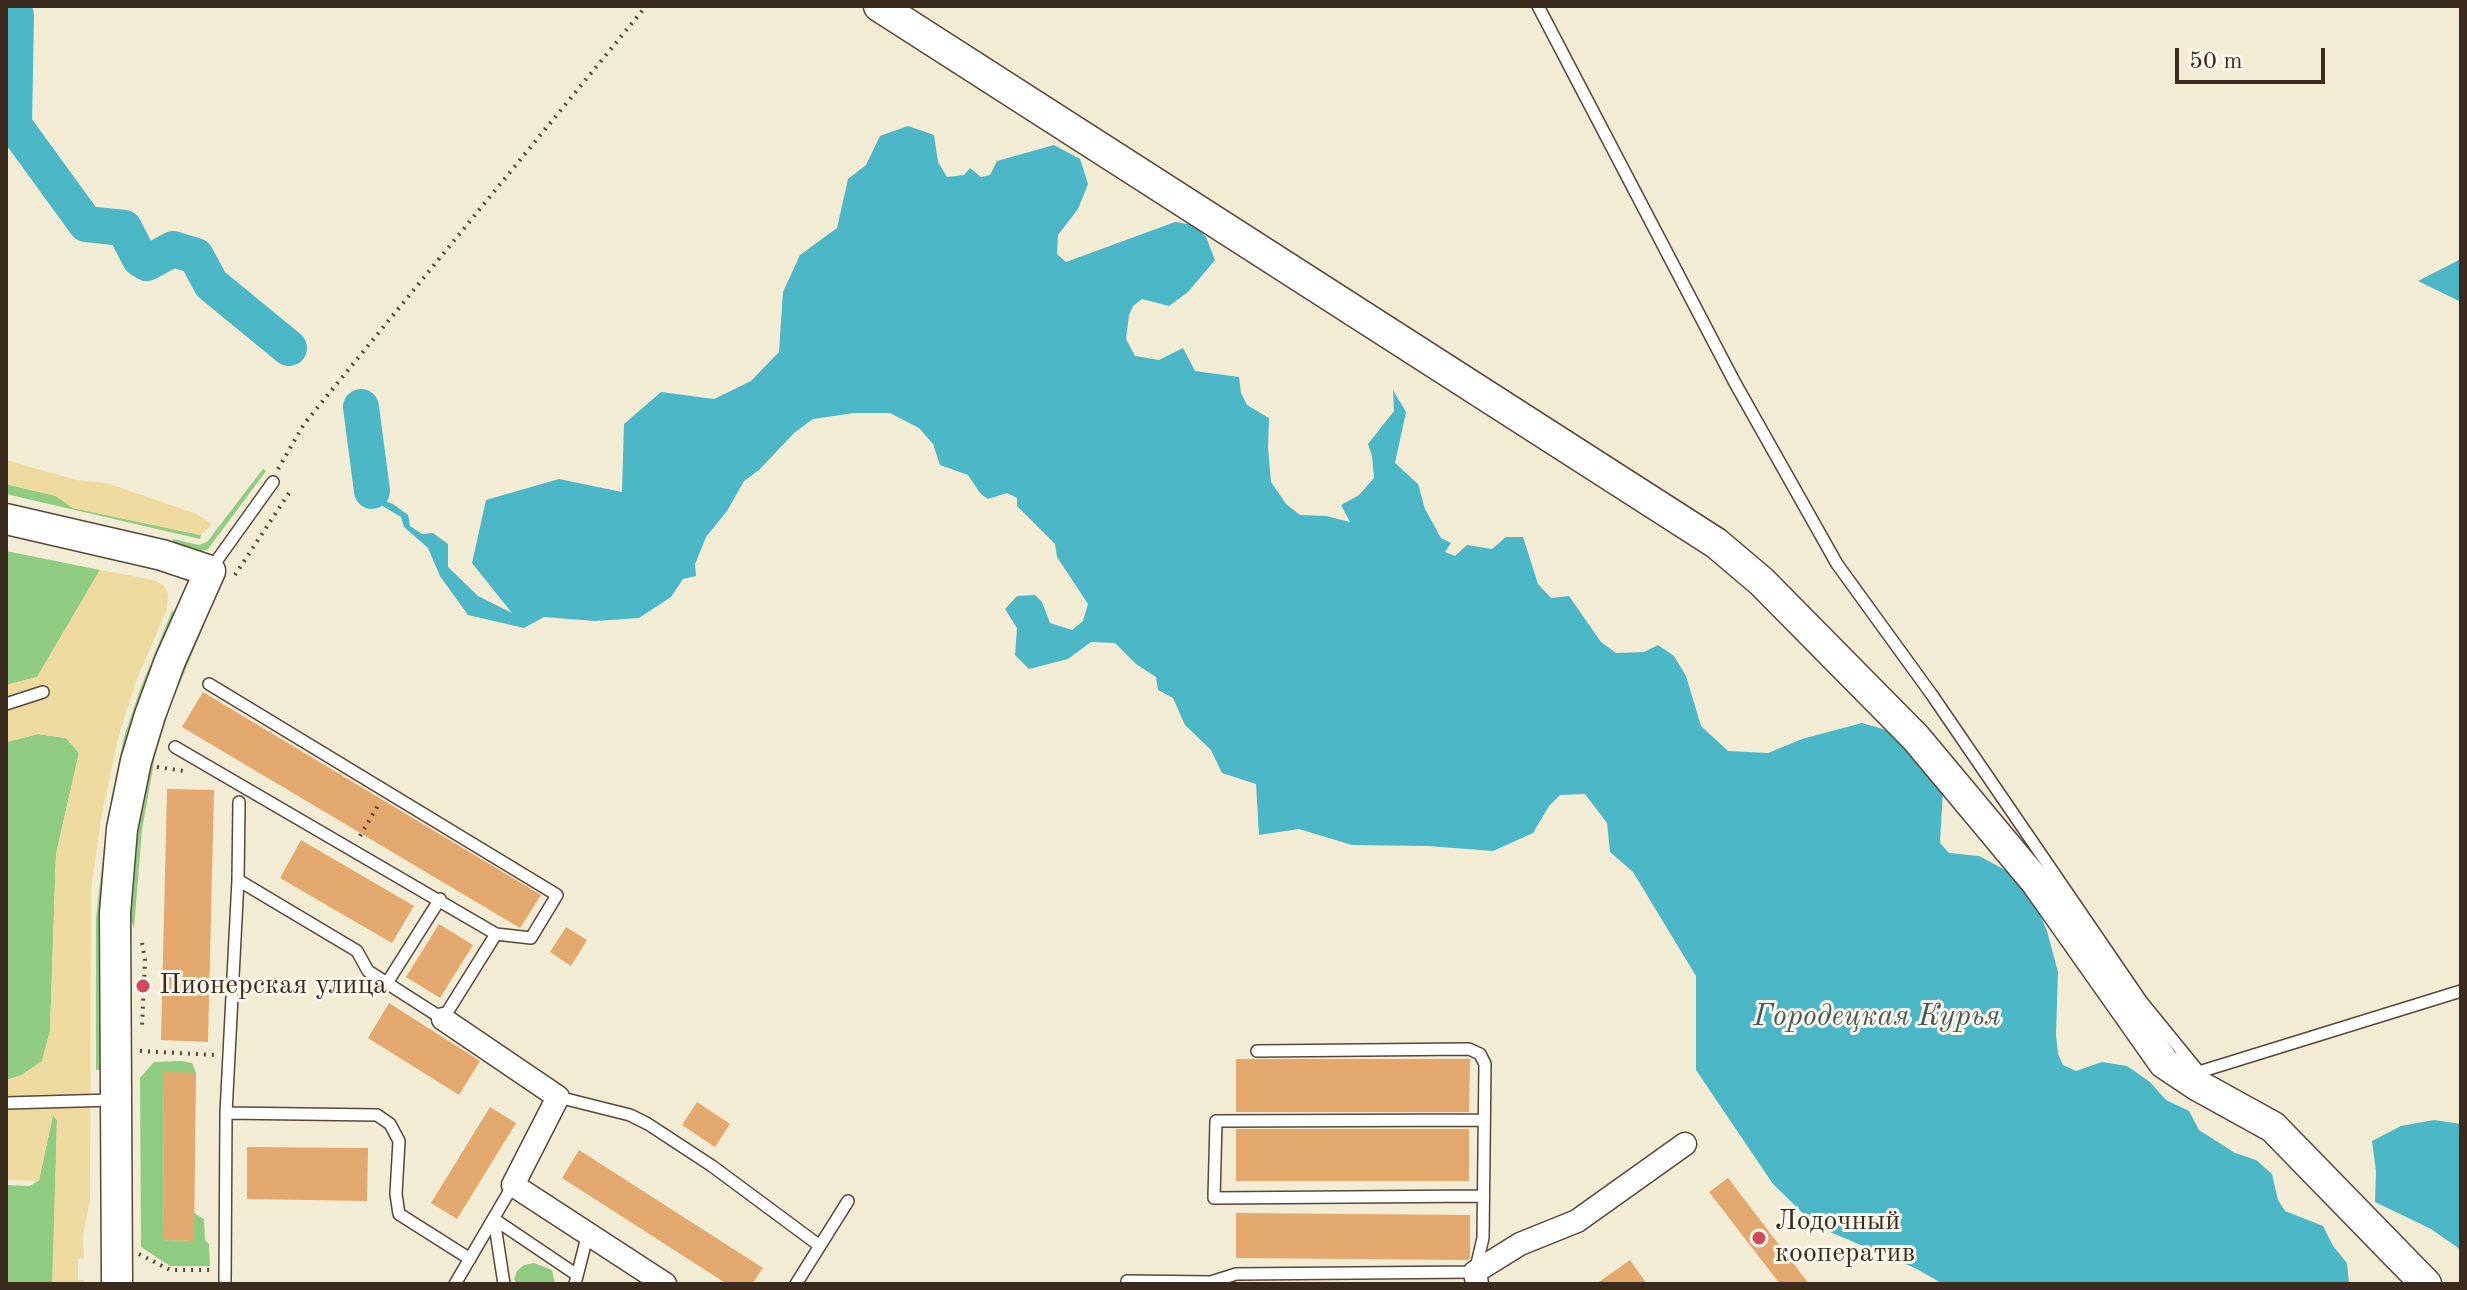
<!DOCTYPE html>
<html>
<head>
<meta charset="utf-8">
<style>
	body { margin:0 }
	#map { position:relative; width:2467px; height:1290px; overflow:hidden; background:#f2ecd4; font-family:"Old Standard TT",serif }
	canvas { display:block }
	.frame { position:absolute; inset:0; border:8px solid #3b2a1e; pointer-events:none }
	.scale { position:absolute; left:2175px; top:48px; width:150px; height:36px; box-sizing:border-box; border:4px solid #3b2a1e; border-top:0; padding-left:10px; font-size:24px; line-height:28px; white-space:nowrap; color:#3b2a1e; -webkit-text-stroke:6px #fbf7ec; paint-order:stroke }
</style>
</head>
<body>
<div id="map">
<canvas width="2467" height="1290"></canvas>
<div class="frame"></div>
<div class="scale">50 m</div>
</div>
<script>
const ctx = document.querySelector('canvas').getContext('2d');
ctx.lineJoin = 'round';
function paint(path, color) {
  ctx.fillStyle = color;
  ctx.fill(path, 'evenodd');
}
function shape(rows) {
  const path = new Path2D();
  for (const r of rows) {
    path.moveTo(r[0], r[1]);
    for (let i = 2; i < r.length; i += 2) path.lineTo(r[i], r[i + 1]);
  }
  return path;
}
function strokePath(path, color, width, dash) {
  ctx.strokeStyle = color;
  ctx.lineWidth = width;
  ctx.lineCap = dash ? 'butt' : 'round';
  ctx.setLineDash(dash || []);
  ctx.stroke(path);
}
function write(font, color, halo, rows, align = 'center') {
  ctx.font = font + ' "Old Standard TT",serif';
  ctx.lineWidth = 6;
  ctx.setLineDash([]);
  ctx.textBaseline = 'middle';
  ctx.strokeStyle = halo;
  ctx.fillStyle = color;
  for (const [text, x, y, turn = 0] of rows) {
    ctx.save();
    ctx.translate(x, y);
    ctx.rotate((+turn || 0) * Math.PI / 180);
    ctx.textAlign = isNaN(turn) ? turn : align;
    if (halo) ctx.strokeText(text, 0, 0);
    ctx.fillText(text, 0, 0);
    ctx.restore();
  }
}
paint(shape([
	[263,469,266,471,208,549,200,552,171,545,173,539,199,545,207,542],
	[6,484,56,496,73,508,201,535,200,539,6,494],
	[6,551,100,570,37,677,6,685],
	[172,611,177,613,158,655,102,1070,96,1070,96,919,107,819,124,737,141,687],
	[201,624,204,625,170,707,155,756,142,830,134,928,128,914,142,795,162,714],
	[38,734,66,738,79,753,56,854,50,1031,42,1061,22,1075,6,1080,6,742],
	[182,1061,192,1063,196,1073,164,1073,163,1240,194,1241,194,1213,204,1219,205,1240,209,1244,210,1266,170,1266,141,1247,140,1078,154,1062],
	[53,1114,57,1120,53,1284,6,1284,6,1185,30,1186,39,1180],
	[534,1263,552,1270,555,1284,517,1284,514,1279,517,1271,524,1265]
]), '#8fcc82');
paint(shape([
	[6,460,76,480,106,483,197,514,212,524,201,535,73,508,56,496,6,484],
	[100,570,154,580,164,586,168,594,167,609,135,684,118,738,101,819,91,890,90,1200,83,1236,84,1258,78,1259,78,1280,84,1280,84,1284,52,1284,57,1121,53,1115,39,1181,6,1180,6,1080,22,1075,42,1061,50,1031,56,854,79,753,66,738,38,734,6,742,6,685,37,677]
]), '#eeda9e');
paint(shape([
	[908,126,934,135,938,162,947,177,964,175,970,168,981,177,990,175,997,161,1054,145,1080,159,1088,184,1078,209,1058,235,1057,254,1066,262,1175,222,1194,225,1206,237,1215,260,1188,292,1169,306,1142,299,1133,306,1129,315,1126,339,1135,356,1159,360,1183,348,1195,371,1239,377,1241,393,1247,405,1269,418,1268,448,1271,482,1286,504,1300,515,1326,516,1350,522,1341,505,1359,495,1374,478,1372,456,1368,444,1394,411,1393,390,1406,412,1395,463,1418,484,1425,509,1441,538,1451,543,1445,552,1455,556,1467,545,1492,549,1506,537,1523,537,1538,584,1551,598,1569,596,1601,642,1616,653,1644,652,1658,645,1674,656,1686,676,1701,726,1728,751,1768,753,1802,739,1862,723,1893,732,1943,789,1940,843,1949,853,1979,856,2009,872,2032,897,2047,931,2058,972,2056,1035,2058,1054,2063,1065,2076,1071,2102,1062,2127,1066,2150,1082,2166,1100,2189,1111,2199,1130,2235,1153,2256,1160,2272,1174,2278,1200,2285,1211,2323,1226,2333,1246,2347,1263,2349,1284,1943,1284,1915,1268,1816,1226,1773,1184,1696,1070,1696,976,1633,872,1610,852,1607,823,1585,794,1560,795,1549,806,1533,833,1493,851,1428,846,1352,845,1299,829,1259,835,1256,784,1222,773,1211,750,1185,725,1173,698,1158,690,1156,677,1136,664,1115,643,1091,642,1068,659,1029,669,1015,655,1017,628,1005,609,1017,596,1035,595,1042,602,1050,623,1072,630,1083,621,1088,604,1057,557,1055,544,1017,506,1017,498,1007,493,988,499,980,493,968,475,940,465,933,444,919,428,890,413,854,413,813,419,794,433,759,470,744,481,727,511,706,537,695,564,696,576,683,579,671,597,639,618,595,621,544,617,524,628,468,615,440,576,428,548,404,527,401,517,376,502,372,491,379,499,393,504,408,515,410,526,422,534,433,533,448,544,448,567,478,596,512,613,472,563,486,500,559,479,622,492,624,424,661,392,714,399,751,381,779,352,783,292,800,255,837,228,848,179,866,165,880,136],
	[2461,259,2461,302,2418,281],
	[2434,1120,2461,1124,2461,1250,2431,1229,2375,1202,2376,1171,2372,1141,2401,1126]
]), '#4ab6c6');
strokePath(shape([
	[11,6,16,15,14,125,86,224,124,228,140,259,147,263,173,249,196,256,211,284,289,348],
	[361,407,372,491]
]), '#4ab6c6', 36);
paint(shape([
	[203,692,541,895,520,928,182,727],
	[167,789,214,790,208,1042,161,1040],
	[301,840,414,906,392,943,280,878],
	[439,924,473,945,440,998,406,977],
	[566,927,587,940,571,966,550,952],
	[389,1003,480,1061,459,1095,368,1038],
	[1236,1059,1470,1059,1469,1112,1236,1112],
	[164,1072,196,1073,194,1241,163,1240],
	[697,1102,730,1124,715,1147,682,1125],
	[490,1107,516,1123,457,1219,431,1203],
	[1236,1129,1469,1129,1469,1181,1236,1181],
	[247,1147,368,1148,367,1201,247,1199],
	[579,1150,763,1268,752,1284,727,1284,562,1178],
	[1728,1178,1809,1284,1780,1284,1709,1192],
	[1236,1213,1470,1215,1470,1258,1468,1260,1236,1258],
	[1630,1260,1647,1284,1596,1284]
]), '#e2a86d');
const lane = shape([
	[1538,6,1735,383,1837,564,1932,695,2142,1002,2199,1072,2461,991],
	[210,570,273,482],
	[209,684,557,895,531,938,496,934,443,1019,368,971,357,951,238,880],
	[6,704,43,692],
	[175,747,496,934],
	[387,983,440,899],
	[558,1097,630,1115,648,1124,712,1166,820,1246],
	[6,1103,113,1100],
	[226,1113,377,1115,390,1124,399,1141,396,1194,399,1214,470,1259],
	[1483,1196,1214,1198,1216,1121,1484,1120],
	[494,1219,577,1275],
	[494,1219,504,1284],
	[1127,1281,1211,1282,1236,1274,1475,1272,1483,1238,1485,1064,1480,1054,1469,1049,1257,1051],
	[225,1284,226,1113,238,880,239,802],
	[455,1284,513,1185],
	[575,1284,588,1233],
	[796,1284,848,1201]
]);
const street = shape([
	[443,1019,558,1097,513,1185,665,1284],
	[1477,1284,1475,1272,1520,1244,1577,1221,1685,1144]
]);
const secondary = shape([
	[879,6,1716,543,1762,582,1916,738,2037,883,2164,1063,2197,1085,2273,1127,2426,1284],
	[6,519,162,555,210,571,170,661,150,715,136,761,122,829,115,913,117,1284]
]);
strokePath(lane, '#564739', 14);
strokePath(street, '#564739', 25);
strokePath(secondary, '#564739', 33);
strokePath(shape([
	[278,469,304,424,646,6],
	[235,575,289,493,287,488],
	[157,767,184,771],
	[360,836,380,802],
	[142,943,145,960,142,1026],
	[140,1051,215,1055],
	[139,1254,170,1270,211,1270]
]), '#564739', 4, [2, 6]);
strokePath(lane, '#fff', 11);
strokePath(street, '#fff', 22);
strokePath(secondary, '#fff', 30);
for (const [x, y, r, color] of [
	[143,986,8,"#d1495b"],
	[1759,1238,8,"#d1495b"]
]) {
  const dot = new Path2D();
  dot.arc(x, y, r, 0, 2 * Math.PI);
  ctx.fillStyle = color;
  ctx.fill(dot);
  strokePath(dot, '#fbf7ec', 3);
}
write('28px', '#3b2a1e', '#fbf7ec', [
	["Пионерская улица",159,986],
	["Лодочный",1775,1222],
	["кооператив",1775,1254]
], 'left');
write('italic 30px', '#405b59', '#fbf7ec', [
	["Городецкая Курья",1877,1017]
]);
</script>
</body>
</html>
